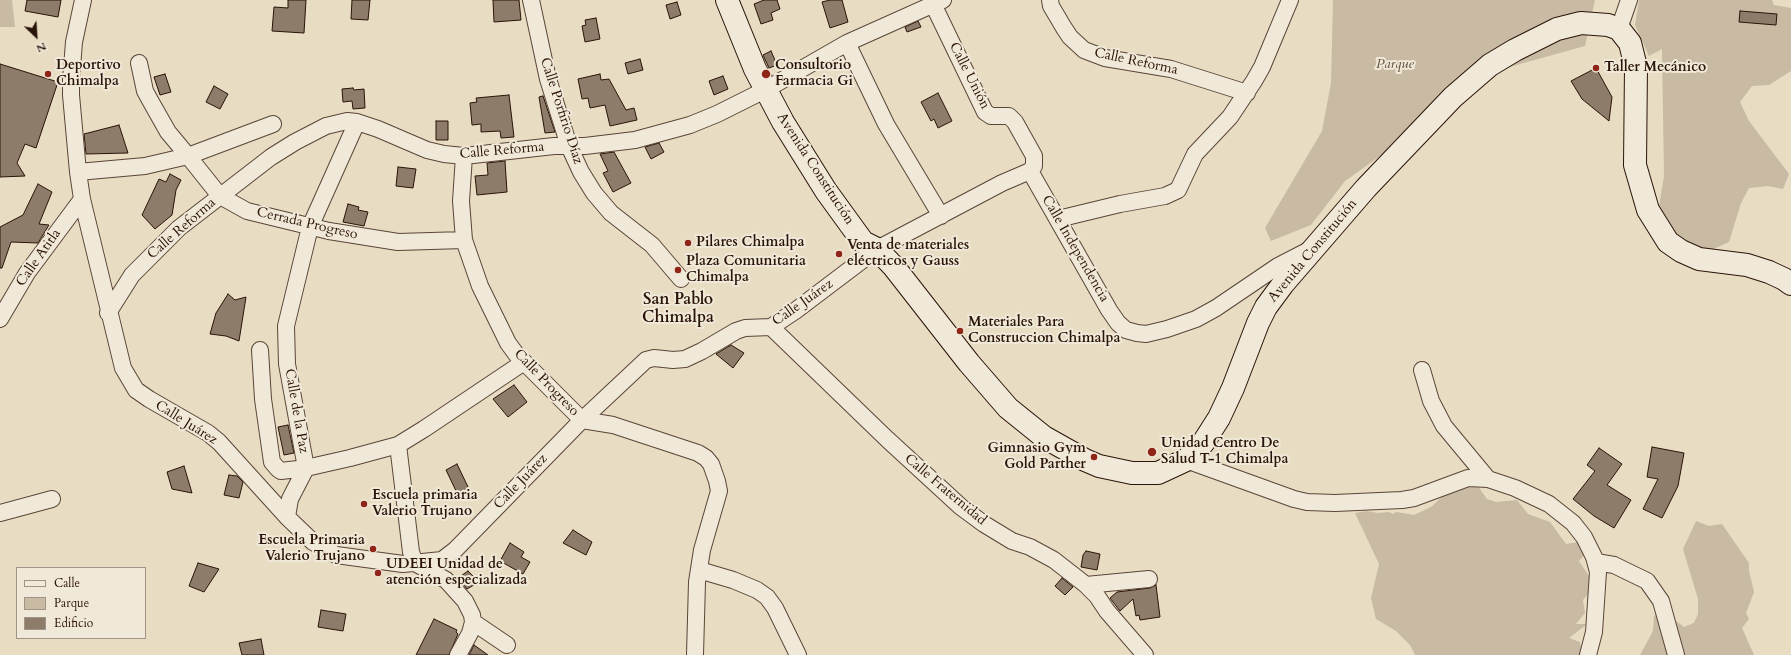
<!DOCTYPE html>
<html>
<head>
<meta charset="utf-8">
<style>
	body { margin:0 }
	#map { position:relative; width:1791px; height:655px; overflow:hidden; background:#e8dcc3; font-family:Cardo,serif }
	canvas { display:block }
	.legend { position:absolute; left:16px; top:567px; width:130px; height:72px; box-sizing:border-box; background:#f0e8d8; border:1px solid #a19385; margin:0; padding:5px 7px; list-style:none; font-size:12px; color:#2a1308 }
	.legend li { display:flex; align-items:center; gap:8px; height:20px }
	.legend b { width:20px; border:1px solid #a19385 }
	.north { position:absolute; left:16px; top:16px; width:40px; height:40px; -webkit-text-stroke:3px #f0e8d8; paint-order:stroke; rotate:155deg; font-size:11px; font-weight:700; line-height:16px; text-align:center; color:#2a1308 }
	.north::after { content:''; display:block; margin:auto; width:14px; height:18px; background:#2a1308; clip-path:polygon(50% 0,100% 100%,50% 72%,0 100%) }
</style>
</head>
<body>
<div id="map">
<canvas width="1791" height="655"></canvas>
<ul class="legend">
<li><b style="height:5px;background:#f0e8d8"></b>Calle</li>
<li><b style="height:11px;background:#c8baa3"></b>Parque</li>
<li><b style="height:11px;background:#8d7c69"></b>Edificio</li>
</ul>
<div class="north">N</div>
</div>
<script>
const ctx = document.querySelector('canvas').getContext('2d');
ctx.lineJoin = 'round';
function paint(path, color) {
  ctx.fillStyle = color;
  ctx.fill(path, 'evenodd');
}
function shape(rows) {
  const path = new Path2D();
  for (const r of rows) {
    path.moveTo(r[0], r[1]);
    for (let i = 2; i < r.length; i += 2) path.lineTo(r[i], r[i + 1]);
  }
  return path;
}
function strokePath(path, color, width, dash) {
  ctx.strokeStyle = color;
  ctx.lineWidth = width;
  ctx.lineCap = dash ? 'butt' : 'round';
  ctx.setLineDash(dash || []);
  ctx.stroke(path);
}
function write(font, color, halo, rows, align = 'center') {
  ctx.font = font + ' Cardo,serif';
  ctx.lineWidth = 4;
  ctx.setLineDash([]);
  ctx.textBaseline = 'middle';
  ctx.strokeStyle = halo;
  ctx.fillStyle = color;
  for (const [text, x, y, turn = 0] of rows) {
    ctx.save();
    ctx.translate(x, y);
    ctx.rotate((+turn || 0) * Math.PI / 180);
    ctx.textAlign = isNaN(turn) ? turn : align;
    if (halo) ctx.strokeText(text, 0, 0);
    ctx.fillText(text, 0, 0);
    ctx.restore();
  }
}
paint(shape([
	[0,0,12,0,15,27,0,27],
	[1333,0,1595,0,1585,46,1502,69,1345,181,1311,225,1271,241,1265,228,1322,131,1331,83],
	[1639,0,1772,0,1774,5,1791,8,1791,71,1769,85,1752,86,1740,102,1749,121,1789,174,1783,189,1768,186,1749,188,1741,203,1729,242,1691,259,1657,219,1664,176,1662,49,1649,56,1635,25],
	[1462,478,1477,485,1487,499,1496,502,1517,500,1528,514,1550,522,1566,544,1585,541,1586,553,1579,561,1595,585,1583,600,1585,613,1576,624,1587,624,1569,638,1580,642,1582,655,1415,655,1410,645,1396,631,1376,619,1371,598,1379,564,1355,513,1366,511,1378,513,1389,512,1393,514,1396,512,1414,515,1431,507],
	[1696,521,1709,526,1722,524,1749,563,1749,571,1754,592,1746,613,1749,619,1742,628,1754,655,1640,655,1653,631,1654,616,1663,611,1684,627,1694,623,1698,614,1698,599,1683,549]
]), '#c8baa3');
const building = shape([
	[27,0,61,0,58,17,25,11,27,0],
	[288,0,306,0,304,33,272,31,274,7,288,8,288,0],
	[352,0,370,0,368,20,351,19,352,0],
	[493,0,519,0,521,20,494,22,493,0],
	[764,0,777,0,780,9,771,13,773,20,761,24,754,4,764,0],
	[830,0,842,0,848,22,830,28,822,2,830,0],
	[677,2,681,15,670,19,666,5,677,2],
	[1740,11,1777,14,1776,25,1739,22,1740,11],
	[596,18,600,39,585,42,582,26,586,25,585,20,596,18],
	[918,21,921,27,907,32,905,27,918,21],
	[771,51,777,65,769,68,763,55,771,51],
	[640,59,643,70,628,74,625,63,640,59],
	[0,64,58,82,36,148,25,144,17,163,25,176,0,177,0,64],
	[1596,68,1612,97,1609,121,1582,99,1571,81,1596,68],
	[165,74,171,92,160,95,154,77,165,74],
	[600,74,601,80,609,79,626,110,634,108,637,120,610,126,605,105,590,108,588,98,582,99,578,79,600,74],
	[723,76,728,89,714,95,709,81,723,76],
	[214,86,228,94,220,109,206,102,214,86],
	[353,88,354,90,364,89,365,108,353,109,352,101,343,102,342,89,353,88],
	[938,93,952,121,938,128,934,119,931,121,921,102,938,93],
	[509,95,514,137,501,138,500,131,481,132,481,124,472,125,470,103,477,102,476,98,509,95],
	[543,96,555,132,545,133,539,97,543,96],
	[436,121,448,121,448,140,436,140,436,121],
	[119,125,128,153,86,154,84,134,119,125],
	[659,143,664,152,651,159,645,147,659,143],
	[614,152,631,183,613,192,603,173,608,171,600,154,614,152],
	[505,161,507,192,477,195,475,176,488,175,487,163,505,161],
	[398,167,416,169,413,188,396,186,398,167],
	[170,174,181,180,176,190,172,215,155,229,142,215,159,179,166,182,170,174],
	[38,184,52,192,39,224,49,225,38,243,11,242,2,268,0,268,0,227,23,215,38,184],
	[348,204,359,207,358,210,368,212,364,226,343,222,348,204],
	[228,294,235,300,246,297,239,341,226,336,210,334,216,313,228,294],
	[731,345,744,353,733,368,716,354,731,345],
	[514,385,527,402,508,417,493,399,514,385],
	[288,425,294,453,284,455,278,427,288,425],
	[1652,447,1684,453,1678,486,1662,518,1643,509,1658,479,1647,477,1652,447],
	[1599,448,1622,464,1607,485,1631,500,1614,528,1594,516,1573,499,1595,471,1587,465,1599,448],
	[457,464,469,489,458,495,446,470,457,464],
	[184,466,192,493,172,489,167,472,184,466],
	[229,475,237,476,243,482,239,498,224,495,229,475],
	[573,530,592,542,586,555,563,543,573,530],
	[510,543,524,552,521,557,530,562,523,574,500,561,510,543],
	[1086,551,1100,554,1097,570,1081,567,1083,555,1086,551],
	[198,563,219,569,204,592,189,586,198,563],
	[468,571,479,582,467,589,458,578,468,571],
	[1062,578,1073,587,1065,595,1055,586,1062,578],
	[1156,585,1160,617,1140,620,1139,615,1136,616,1133,599,1120,611,1110,598,1117,592,1150,588,1156,585],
	[321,610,346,614,343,631,318,627,321,610],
	[434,619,457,630,456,632,458,634,449,655,416,655,434,619],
	[261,639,264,655,242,655,239,643,261,639],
	[474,645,488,655,469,655,474,645]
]);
paint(building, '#8d7c69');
strokePath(building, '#2a1308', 1);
const street = shape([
	[83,0,74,42,71,80,71,95,78,172,82,199,123,368,136,390,149,399,208,433,219,442,287,517,313,542,336,555,403,564,442,560,455,550,582,420,646,360,654,358,673,360,685,359,702,351,736,331,745,328,771,327,795,311,877,249,1002,183,1030,171],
	[531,0,548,79,569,146,581,172,594,193,611,213,652,245,681,279],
	[1050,0,1051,6,1064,28,1070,37,1084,50,1105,58,1171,69,1247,93],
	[933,4,985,112,991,116,1009,116,1015,122,1034,156,1034,166,1030,171],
	[1619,29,1629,0],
	[847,43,886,124,941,216],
	[139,63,145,91,151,102,168,132,188,156,273,124],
	[357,122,310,227,286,326,287,364,306,468,350,458,398,445,424,429,524,362],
	[464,156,461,201,464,240,480,286,508,343,516,354,582,420,613,425,698,453,706,458,711,464,717,481,719,491,702,550,697,582,695,655],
	[1030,171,1109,310,1118,323,1126,330,1137,333,1146,334,1167,329,1196,319,1216,308,1278,266,1309,250],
	[78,172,145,166,188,156,220,196,247,211,329,231,398,242,464,240],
	[1058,219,1120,204,1165,196,1178,190,1195,154,1230,117,1254,81,1262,67,1290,0],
	[108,313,132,275,179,228,271,157,295,142,326,126,347,121,357,122,378,129,427,150,444,154,464,156,554,146,585,146,635,140,690,125,717,114,765,90,847,43,943,0],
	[0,319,27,273,82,199],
	[771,327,887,439,961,507,984,524,1012,541,1030,547,1054,560,1086,585,1097,596,1107,611,1145,655],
	[260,350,263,399,272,462,278,469,281,471,306,468],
	[1422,370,1431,401,1444,426,1488,479],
	[398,445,411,552,415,563,446,580,465,601,472,615,473,622,507,645],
	[1186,460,1294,499,1307,502,1335,503,1402,500,1414,498,1468,478,1488,479,1515,488,1549,504,1573,523,1584,537,1594,557,1598,572,1594,632,1588,655],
	[0,513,52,499],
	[287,517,290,499,306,468],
	[1596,562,1614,565,1647,581,1661,601,1676,655],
	[699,570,733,580,757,590,767,597,775,608,798,655],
	[1086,585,1149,579],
	[458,655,470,633,473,622]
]);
const secondary = shape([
	[727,0,755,69,783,122,826,191,863,242,877,249,894,267,969,363,1008,408,1044,437,1085,460,1099,466,1132,473,1158,473,1186,460,1203,443,1219,418,1233,388,1258,323,1266,307,1283,284,1315,247,1366,188,1453,97,1490,65,1515,50,1557,29,1581,23,1608,25,1619,29,1630,43,1636,67,1635,165,1648,210,1668,242,1681,251,1699,259,1747,265,1769,272,1784,279,1791,284]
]);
strokePath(street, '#5a4537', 18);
strokePath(secondary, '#2a1308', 24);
strokePath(street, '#f0e8d8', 16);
strokePath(secondary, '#f0e8d8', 22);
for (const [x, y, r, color] of [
	[1596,68,4,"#8f2418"],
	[48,74,4,"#8f2418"],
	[766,74,5,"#8f2418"],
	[688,243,4,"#8f2418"],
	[839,254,4,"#8f2418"],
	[678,270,4,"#8f2418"],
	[960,331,4,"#8f2418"],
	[1152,452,5,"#8f2418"],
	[1094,457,4,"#8f2418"],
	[364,504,4,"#8f2418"],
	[373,549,4,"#8f2418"],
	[378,573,4,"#8f2418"]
]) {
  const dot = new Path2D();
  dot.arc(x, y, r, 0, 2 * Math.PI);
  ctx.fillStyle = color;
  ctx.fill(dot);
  strokePath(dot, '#f0e8d8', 1.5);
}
write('14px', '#2a1308', '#f0e8d8', [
	["Calle Reforma",1136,62,12],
	["Calle Unión",969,76,63],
	["Calle Porfirio Díaz",561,111,72],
	["Calle Reforma",502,151,-5],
	["Avenida Constitución",815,169,57],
	["Cerrada Progreso",307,224,13],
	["Calle Reforma",182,229,-41],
	["Calle Independencia",1075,249,60],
	["Avenida Constitución",1313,251,-50],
	["Calle Atitla",39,258,-55],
	["Calle Juárez",803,303,-35],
	["Calle Progreso",546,383,46],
	["Calle de la Paz",296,411,80],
	["Calle Juárez",186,423,32],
	["Calle Juárez",521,482,-46],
	["Calle Fraternidad",945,490,40]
]);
write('italic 14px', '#614d3e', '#f0e8d8', [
	["Parque",1395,65]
]);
write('bold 14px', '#2a1308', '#f0e8d8', [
	["Deportivo",56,66],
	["Chimalpa",56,82],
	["Consultorio",775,66],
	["Farmacia Gi",775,82],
	["Taller Mecánico",1604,68],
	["Pilares Chimalpa",696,243],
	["Venta de materiales",847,246],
	["eléctricos y Gauss",847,262],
	["Plaza Comunitaria",686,262],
	["Chimalpa",686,278],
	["Materiales Para",968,323],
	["Construccion Chimalpa",968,339],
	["Unidad Centro De",1161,444],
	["Salud T-1 Chimalpa",1161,460],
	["Gimnasio Gym",1086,449,"right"],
	["Gold Parther",1086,465,"right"],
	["Escuela primaria",372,496],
	["Valerio Trujano",372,512],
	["Escuela Primaria",365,541,"right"],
	["Valerio Trujano",365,557,"right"],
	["UDEEI Unidad de",386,565],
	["atención especializada",386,581]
], 'left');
write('bold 16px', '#2a1308', '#f0e8d8', [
	["San Pablo",678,300],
	["Chimalpa",678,318]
]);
</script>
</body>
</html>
